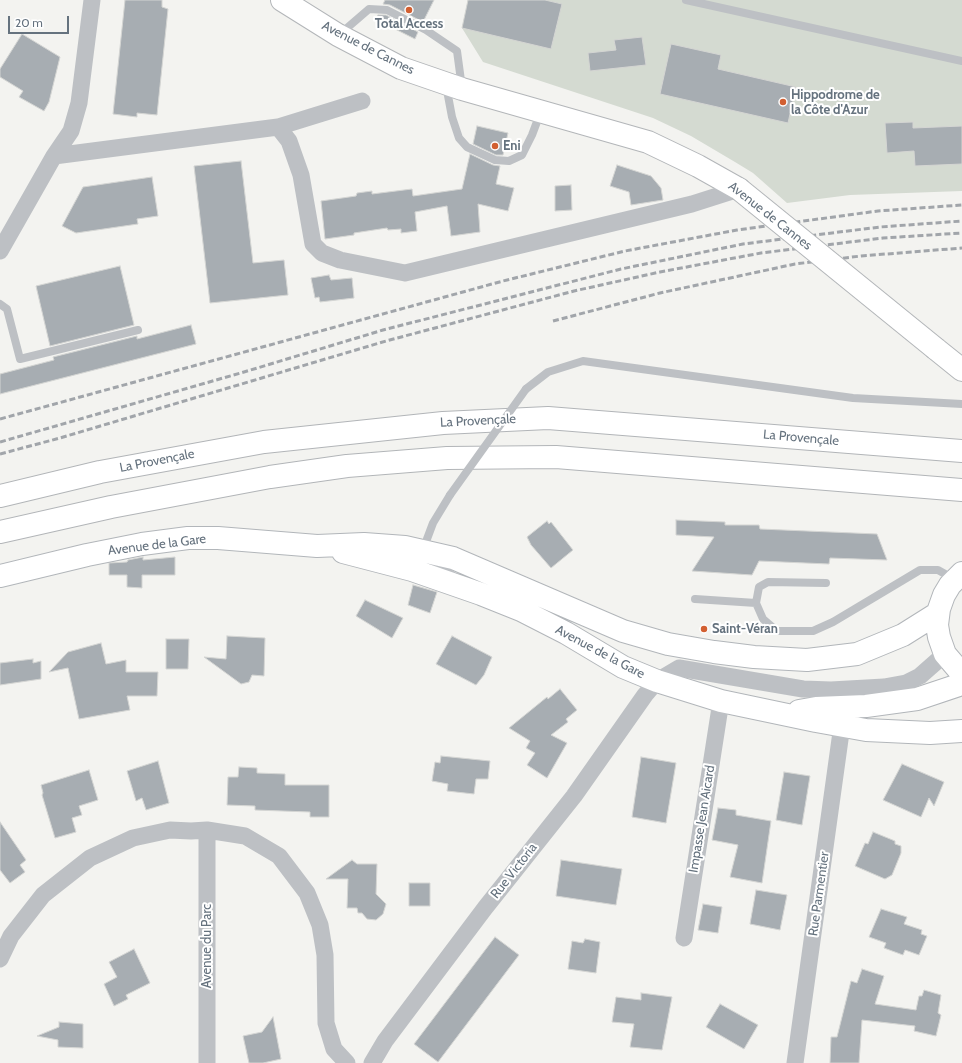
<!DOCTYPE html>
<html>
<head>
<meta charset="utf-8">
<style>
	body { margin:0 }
	#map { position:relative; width:962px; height:1063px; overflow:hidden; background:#f3f3f0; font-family:Cabin,sans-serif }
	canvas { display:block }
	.scale { position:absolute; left:8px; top:16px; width:61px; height:18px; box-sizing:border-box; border:2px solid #65727e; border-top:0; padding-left:5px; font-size:12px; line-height:14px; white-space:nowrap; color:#65727e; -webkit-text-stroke:3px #fff; paint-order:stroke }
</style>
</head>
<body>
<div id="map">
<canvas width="962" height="1063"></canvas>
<div class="scale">20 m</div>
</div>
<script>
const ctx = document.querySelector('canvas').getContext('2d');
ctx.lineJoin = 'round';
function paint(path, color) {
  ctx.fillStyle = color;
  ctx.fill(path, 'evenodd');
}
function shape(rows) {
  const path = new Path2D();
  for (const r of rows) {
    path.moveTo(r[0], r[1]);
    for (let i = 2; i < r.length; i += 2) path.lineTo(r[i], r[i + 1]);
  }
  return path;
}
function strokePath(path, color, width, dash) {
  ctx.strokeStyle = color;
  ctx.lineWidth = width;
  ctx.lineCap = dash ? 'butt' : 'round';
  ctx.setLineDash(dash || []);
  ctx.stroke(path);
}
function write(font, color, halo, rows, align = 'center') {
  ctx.font = font + ' Cabin,sans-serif';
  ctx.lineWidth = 4;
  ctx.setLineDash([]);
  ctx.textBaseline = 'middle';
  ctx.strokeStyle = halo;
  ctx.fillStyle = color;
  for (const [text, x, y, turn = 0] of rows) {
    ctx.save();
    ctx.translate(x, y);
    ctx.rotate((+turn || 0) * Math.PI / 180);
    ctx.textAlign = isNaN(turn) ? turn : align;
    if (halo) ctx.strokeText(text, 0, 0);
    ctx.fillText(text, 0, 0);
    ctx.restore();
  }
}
paint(shape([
	[468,0,962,0,962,191,850,195,787,203,753,173,735,162,691,136,653,118,483,62,462,28]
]), '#d4dad1');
const building = shape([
	[125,0,162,0,162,7,168,9,157,115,137,113,137,117,113,114,125,0],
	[385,0,434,0,423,22,390,5,383,4,385,0],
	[468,0,545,0,562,4,551,49,462,28,468,0],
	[378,15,386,15,418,32,415,39,375,19,378,15],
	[22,34,60,57,49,102,44,111,19,97,23,91,0,77,0,69,22,34],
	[642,37,646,65,590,71,588,53,616,50,614,40,642,37],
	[671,44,721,55,718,69,796,87,788,123,660,94,671,44],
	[913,122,913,128,962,126,962,164,915,166,914,151,887,153,885,123,913,122],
	[477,126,508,133,503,155,496,155,473,144,477,126],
	[470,154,493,165,500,166,496,184,514,188,508,211,478,204,480,232,451,236,447,206,415,212,417,231,401,233,401,229,388,230,387,228,354,233,354,235,325,239,321,201,356,196,357,193,372,191,372,194,412,189,413,196,462,189,470,154],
	[241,161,253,263,284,260,288,295,210,303,194,166,241,161],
	[617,165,651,176,661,188,663,200,631,205,629,192,610,186,617,165],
	[152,177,158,216,137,219,138,224,76,233,62,226,83,187,152,177],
	[571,185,572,210,555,211,555,186,571,185],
	[120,266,134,325,50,346,36,286,120,266],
	[329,275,331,280,352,278,354,298,320,302,319,297,315,298,311,278,329,275],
	[191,325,196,344,0,394,0,374,54,360,53,357,137,336,137,339,191,325],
	[676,520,725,522,725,525,759,525,760,529,877,534,887,560,830,558,829,564,759,561,752,575,692,571,714,537,676,535,676,520],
	[547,521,549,524,551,522,573,550,551,568,531,545,527,537,547,521],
	[143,557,143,560,175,557,175,575,142,575,142,588,127,587,127,575,109,575,109,563,127,562,128,560,143,557],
	[413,585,437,592,430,613,408,605,413,585],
	[365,600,403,618,392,638,356,616,365,600],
	[227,636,265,638,264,676,252,675,249,682,241,684,204,657,226,659,227,636],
	[452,636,492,657,484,675,476,685,436,664,452,636],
	[166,639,189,639,188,669,166,669,166,639],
	[101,643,106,664,126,660,126,672,158,672,157,696,127,696,130,710,79,719,68,668,49,672,68,652,101,643],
	[33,659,33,663,41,661,41,679,0,685,0,663,33,659],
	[560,689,577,710,566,719,568,722,551,735,567,743,547,778,527,765,535,753,526,748,530,741,509,728,547,697,548,699,560,689],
	[441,756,490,761,488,779,476,779,474,794,447,791,448,784,432,781,435,762,440,763,441,756],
	[641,757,676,763,666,823,632,817,641,757],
	[158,761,169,803,146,810,142,798,136,801,127,771,158,761],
	[902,764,944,782,934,806,929,798,921,817,883,800,902,764],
	[239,767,257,768,257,773,285,774,285,785,329,785,329,817,310,817,310,812,255,810,255,806,227,805,228,777,238,777,239,767],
	[89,770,98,800,79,806,82,815,72,818,76,832,55,838,42,795,43,793,41,785,89,770],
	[784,772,810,776,802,825,776,820,784,772],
	[718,808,736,810,736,815,771,821,762,883,730,877,738,845,712,840,718,808],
	[0,822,26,860,20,865,25,872,10,883,0,870,0,822],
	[873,832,895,841,895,844,901,846,901,853,892,875,885,879,855,866,865,843,868,844,873,832],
	[352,860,357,864,377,864,376,894,386,904,383,914,376,920,367,919,362,913,358,913,357,908,347,908,348,879,326,879,352,860],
	[561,860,622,869,616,905,556,896,561,860],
	[409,883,430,883,430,906,409,906,409,883],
	[756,890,787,895,780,930,750,924,756,890],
	[703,904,722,907,718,933,698,930,703,904],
	[881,909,907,917,904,924,922,930,921,934,927,936,919,955,905,950,903,955,884,948,886,943,869,937,881,909],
	[495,937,519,955,438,1062,414,1044,495,937],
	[585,939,600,942,596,973,568,969,572,941,583,943,585,939],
	[134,949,150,983,126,995,128,999,114,1006,104,984,117,977,109,962,134,949],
	[862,969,884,976,875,1004,916,1010,919,996,922,996,924,990,941,995,938,1013,941,1015,936,1036,914,1031,915,1026,862,1020,859,1063,830,1063,831,1037,837,1037,851,981,857,983,862,969],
	[641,993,672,997,662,1050,630,1047,634,1024,612,1022,616,997,641,1000,641,993],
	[720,1004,758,1025,744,1049,706,1027,720,1004],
	[273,1017,281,1059,263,1063,249,1063,243,1036,262,1032,273,1017],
	[59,1022,83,1024,83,1048,58,1047,58,1040,37,1036,59,1027,59,1022]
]);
paint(building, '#a7adb2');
strokePath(building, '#d4d5d3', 1);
const secondary = shape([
	[343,552,412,570,481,594,521,610,566,633,623,667,657,681,721,701,816,721,866,730,930,733,962,731],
	[962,573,950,585,944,595,939,609,937,625,939,637,945,654,962,674],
	[0,576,87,555,142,544,188,538,218,538,317,546,364,544,405,547,453,558,623,631,668,644,714,652,754,657,807,660,857,654,903,635,938,613],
	[799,711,816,708,866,706,917,699,962,684]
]);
const primary = shape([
	[282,0,338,35,401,68,462,89,648,142,698,166,739,189],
	[936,349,962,370]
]);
const motorway = shape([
	[0,496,100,472,264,442,443,423,548,418,962,451],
	[0,532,111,507,270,477,347,466,447,458,556,457,962,490]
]);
strokePath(secondary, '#b2b6ba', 24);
strokePath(primary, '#b3b6b9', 24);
strokePath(motorway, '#b2b5b8', 24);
strokePath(shape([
	[686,0,962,61],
	[340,34,369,9,387,10,426,30,457,51,462,88],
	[446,85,452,117,459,138,467,147,495,160,509,161,522,155,532,135,541,111],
	[0,304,7,309,20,359,138,330],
	[526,389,548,372,583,361,853,398,962,404],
	[450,495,433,523,427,539,426,552,428,557,452,575],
	[826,583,768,582,759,587,756,603,763,619,777,631,813,631,833,622,920,570,938,570,954,579],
	[695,599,756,603]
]), '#bdc0c4', 8);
strokePath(shape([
	[278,127,362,101],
	[54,156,278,127,289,141,301,175,313,244,322,253,340,260,405,273,692,204,739,189],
	[0,251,54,156,71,131,79,103,92,0],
	[207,830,207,1063],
	[684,938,721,701],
	[0,959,11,936,43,895,90,858,133,838,170,830,191,831,207,830,245,836,279,856,307,893,320,925,325,955,326,1023,334,1049,347,1063],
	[372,1063,385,1041,485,908,574,796,645,695,657,681,679,668,803,689,831,690,884,687,906,683,920,676,945,654],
	[795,1063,842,725]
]), '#bdc0c4', 17);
strokePath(secondary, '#fff', 22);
strokePath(primary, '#fff', 22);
strokePath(motorway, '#fff', 22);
strokePath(shape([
	[553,321,660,293,795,264,861,256,962,248],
	[0,419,503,281,625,251,737,230,878,211,962,205],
	[0,442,244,372,383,330,621,269,743,244,880,227,962,221],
	[0,454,60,438,386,341,574,291,660,272,761,253,883,238,962,233]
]), '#a1a5aa', 3, [6, 3]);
const primaryBridge = shape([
	[739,189,936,349]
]);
strokePath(primaryBridge, '#b3b6b9', 24, []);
strokePath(shape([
	[450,495,526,389]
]), '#bdc0c4', 8);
strokePath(primaryBridge, '#fff', 22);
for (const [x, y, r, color] of [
	[409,10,4,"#d25f31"],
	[783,102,4,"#d25f31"],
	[495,146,4,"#d25f31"],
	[704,629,4,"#d25f31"]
]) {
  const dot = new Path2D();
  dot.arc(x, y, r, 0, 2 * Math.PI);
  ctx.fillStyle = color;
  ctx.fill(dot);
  strokePath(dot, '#fff', 1.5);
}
write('bold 13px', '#65727e', '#fff', [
	["Total Access",409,24,"center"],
	["Hippodrome de",791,95],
	["la Côte d'Azur",791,110],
	["Eni",503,146],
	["Saint-Véran",712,629]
], 'left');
write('13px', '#65727e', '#fff', [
	["Avenue de Cannes",368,48,27],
	["Avenue de Cannes",770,216,38],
	["La Provençale",478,421,-3],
	["La Provençale",801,438,5],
	["La Provençale",157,461,-11],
	["Avenue de la Gare",157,545,-7],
	["Avenue de la Gare",600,652,28],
	["Impasse Jean Aicard",702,819,-81],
	["Rue Victoria",514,871,-52],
	["Rue Parmentier",819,894,-82],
	["Avenue du Parc",207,946,-90]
]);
</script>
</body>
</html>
